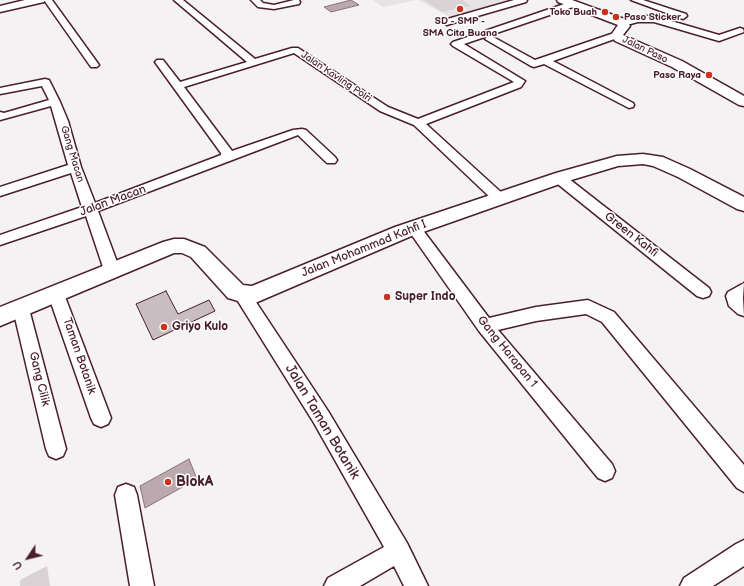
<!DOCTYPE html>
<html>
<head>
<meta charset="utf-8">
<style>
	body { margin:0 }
	#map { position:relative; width:744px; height:586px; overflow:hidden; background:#f4f2f2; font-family:"Balsamiq Sans",sans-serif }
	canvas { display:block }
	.north { position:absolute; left:8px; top:538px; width:40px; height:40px; -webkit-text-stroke:3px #fff; paint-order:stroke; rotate:235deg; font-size:11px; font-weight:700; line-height:16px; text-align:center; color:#4a1f2b }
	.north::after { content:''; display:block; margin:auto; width:14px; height:18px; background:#4a1f2b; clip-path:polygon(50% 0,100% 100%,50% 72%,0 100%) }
</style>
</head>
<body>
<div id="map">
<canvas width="744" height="586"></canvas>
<div class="north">U</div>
</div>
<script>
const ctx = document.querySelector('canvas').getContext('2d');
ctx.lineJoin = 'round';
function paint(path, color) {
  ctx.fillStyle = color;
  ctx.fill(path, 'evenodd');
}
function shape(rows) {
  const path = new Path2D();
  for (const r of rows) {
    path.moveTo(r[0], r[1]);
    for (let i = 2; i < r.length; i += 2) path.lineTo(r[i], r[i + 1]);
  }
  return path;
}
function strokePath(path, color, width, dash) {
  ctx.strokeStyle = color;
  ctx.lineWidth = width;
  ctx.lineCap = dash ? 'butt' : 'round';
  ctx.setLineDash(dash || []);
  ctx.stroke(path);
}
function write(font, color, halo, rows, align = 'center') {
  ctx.font = font + ' "Balsamiq Sans",sans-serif';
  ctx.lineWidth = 3;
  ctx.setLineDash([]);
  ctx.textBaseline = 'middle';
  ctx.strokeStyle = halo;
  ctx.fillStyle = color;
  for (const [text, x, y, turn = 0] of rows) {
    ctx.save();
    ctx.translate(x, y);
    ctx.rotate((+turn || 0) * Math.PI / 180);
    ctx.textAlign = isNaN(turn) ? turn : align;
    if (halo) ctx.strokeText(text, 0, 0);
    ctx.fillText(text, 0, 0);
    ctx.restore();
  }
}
paint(shape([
	[373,0,417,0,383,7],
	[418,0,516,0,452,18]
]), '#e7e2e3');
paint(shape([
	[424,0,462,0,471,6,442,12],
	[47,566,50,586,20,586,20,580]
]), '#dbd2d5');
const water = shape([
	[351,0,359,5,331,12,324,7,351,0],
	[189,459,197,479,145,508,140,486,189,459]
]);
paint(water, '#baa9ae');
strokePath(water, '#8d727a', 1);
const building = shape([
	[166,291,178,314,209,300,215,311,153,340,136,304,166,291]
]);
paint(building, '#cabdc1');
strokePath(building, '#4a1f2b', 1);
const minor = shape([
	[44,0,52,0,99,65,97,67,91,67,44,0],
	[174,0,183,0,255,59,292,48,298,48,388,107,418,119,514,82,453,46,451,44,453,42,570,2,573,2,577,4,576,6,464,44,525,81,521,87,426,124,504,195,506,198,504,201,499,202,494,201,414,125,380,111,294,53,184,87,232,151,293,130,302,129,306,130,335,157,337,160,335,163,327,163,298,135,98,211,120,270,117,274,112,276,107,274,104,270,86,216,0,245,0,235,82,207,71,173,0,196,0,187,68,165,51,106,0,120,0,112,4,113,49,100,42,86,0,94,0,88,45,79,49,80,60,102,68,121,81,167,95,203,221,155,221,153,155,62,157,60,163,60,180,82,247,62,174,0],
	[251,0,260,0,263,3,274,5,294,0,299,0,300,2,299,4,274,9,258,7,251,0],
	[514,0,527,0,526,2,450,24,447,25,443,22,444,20,514,0],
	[631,0,643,0,686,14,687,16,683,19,680,18,631,0],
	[638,16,654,16,719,35,740,28,743,29,744,32,719,41,654,22,638,22,623,26,619,23,620,21,638,16],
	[617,32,620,33,621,35,620,37,553,61,633,103,634,105,633,107,629,108,544,64,534,67,531,66,485,39,487,37,493,37,535,60,617,32],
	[559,174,564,175,709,288,711,292,709,296,703,298,697,296,554,181,553,178,554,175,559,174],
	[414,223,419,225,489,318,536,307,588,300,614,312,744,465,744,492,737,488,602,322,586,314,536,321,498,330,612,464,615,471,612,478,605,481,598,478,479,331,409,231,407,228,409,225,414,223],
	[744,283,743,298,744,316,738,314,729,306,726,296,728,292,744,283],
	[56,288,62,290,64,294,111,418,108,424,101,427,94,424,91,418,48,294,50,290,56,288],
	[242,288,248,290,328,411,407,543,428,586,404,586,394,566,360,586,324,586,328,578,384,547,314,423,236,298,234,294,236,290,242,288],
	[21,302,27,304,29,309,66,449,63,456,56,459,49,456,46,449,13,309,15,304,21,302],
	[126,484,134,487,137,495,154,586,130,586,115,495,118,487,126,484],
	[744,540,744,566,713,586,680,586,684,578,736,544,744,540]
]);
const secondary = shape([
	[25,0,45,0,44,2,0,12,0,6,25,0],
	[557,0,572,0,627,20,630,26,623,35,682,61,744,96,744,106,739,105,672,67,615,41,611,35,618,25,558,2,557,0],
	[643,154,663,157,690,169,744,197,744,211,737,209,678,177,653,166,643,164,618,166,568,181,409,237,255,303,248,304,228,298,191,257,182,253,174,253,0,326,0,307,163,242,174,239,184,239,205,247,243,285,252,286,395,227,556,173,617,156,643,154]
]);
strokePath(minor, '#4a1f2b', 3);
strokePath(secondary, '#4a1f2b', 3);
paint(minor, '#fff');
paint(secondary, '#fff');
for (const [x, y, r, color] of [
	[460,9,4,"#c8321e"],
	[605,12,4,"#c8321e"],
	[616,17,4,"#c8321e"],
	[709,75,4,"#c8321e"],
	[387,297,4,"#c8321e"],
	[164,327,4,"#c8321e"],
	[168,482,4,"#c8321e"]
]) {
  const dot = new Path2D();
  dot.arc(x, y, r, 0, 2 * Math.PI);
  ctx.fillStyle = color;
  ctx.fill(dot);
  strokePath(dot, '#fff', 1.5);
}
write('bold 10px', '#4a1f2b', '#fff', [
	["Toko Buah",597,12],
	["Paso Sticker",624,17,"left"],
	["SD - SMP -",460,21,"center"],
	["SMA Cita Buana",460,33,"center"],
	["Paso Raya",701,75]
], 'right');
write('10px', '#4a1f2b', '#fff', [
	["Jalan Paso",645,50,26],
	["Jalan Kavling Polri",336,77,34],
	["Gang Macan",72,154,73]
]);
write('12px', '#4a1f2b', '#fff', [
	["Jalan Macan",113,201,-20],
	["Green Kahfi",631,235,38],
	["Jalan Mohammad Kahfi I",364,249,-22],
	["Gang Harapan 1",507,352,51],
	["Taman Botanik",79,356,71],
	["Gang Cilik",39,379,76]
]);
write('bold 12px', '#4a1f2b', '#fff', [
	["Super Indo",395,297],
	["Griyo Kulo",172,327]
], 'left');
write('14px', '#4a1f2b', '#fff', [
	["Jalan Taman Botanik",322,422,59]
]);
write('bold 14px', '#4a1f2b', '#fff', [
	["BlokA",176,482]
], 'left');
</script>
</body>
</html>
